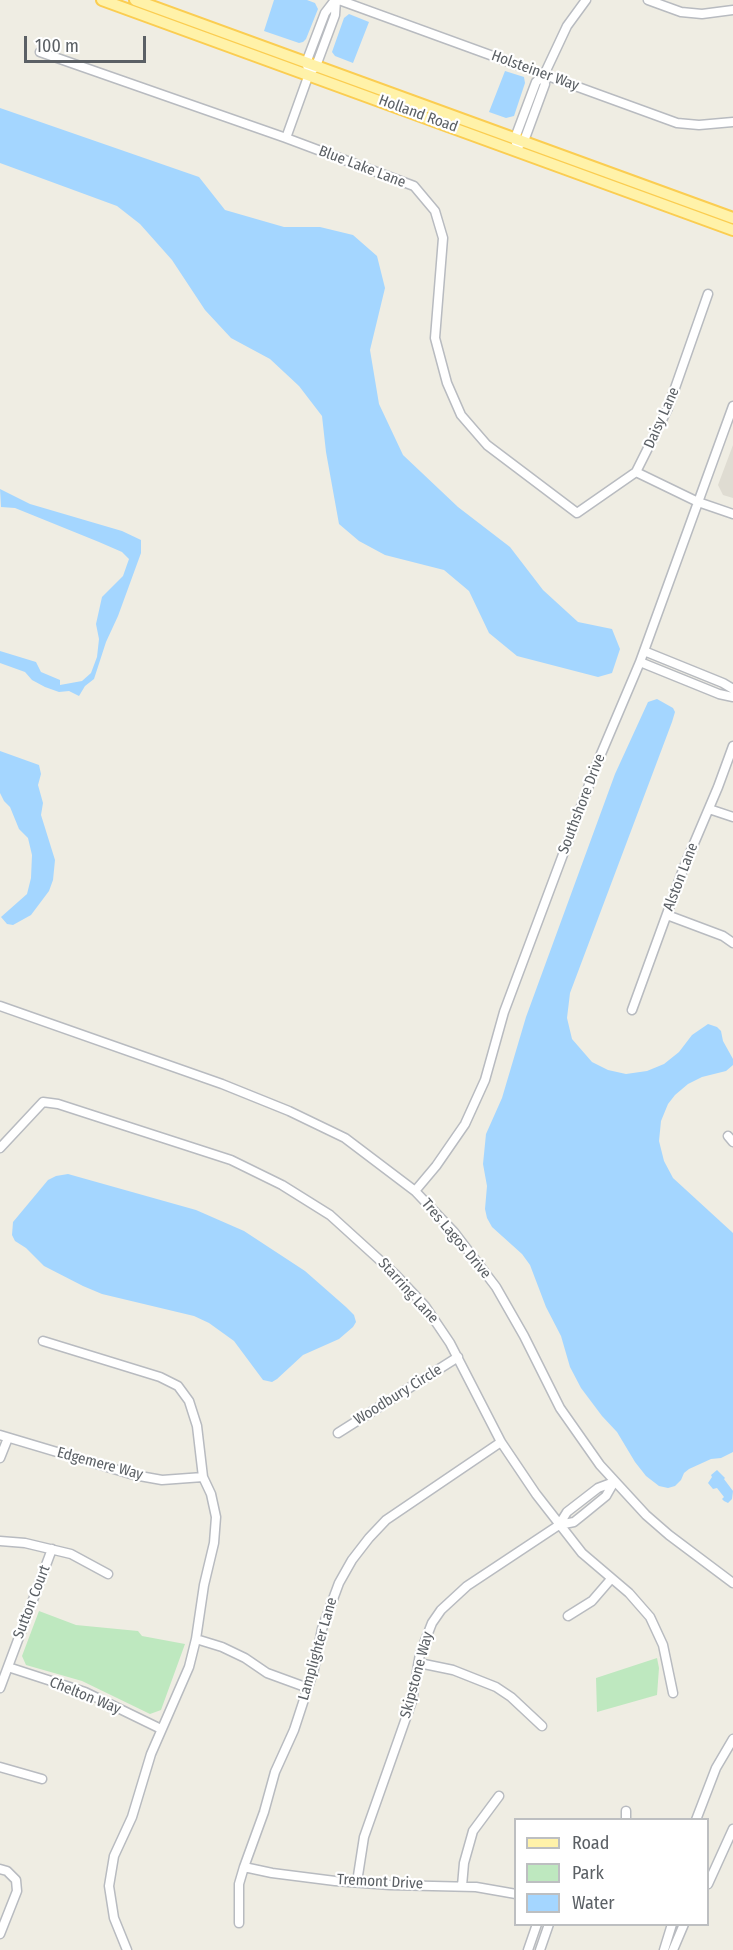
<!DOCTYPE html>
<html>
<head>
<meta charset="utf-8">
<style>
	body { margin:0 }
	#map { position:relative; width:733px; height:1950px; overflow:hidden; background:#efede3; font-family:"Fira Sans Condensed",sans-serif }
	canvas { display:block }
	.legend { position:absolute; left:514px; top:1818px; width:195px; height:108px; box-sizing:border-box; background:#fff; border:2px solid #bdbfc1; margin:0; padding:8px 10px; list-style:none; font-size:18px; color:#5b6065 }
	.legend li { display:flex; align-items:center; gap:12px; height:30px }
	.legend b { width:30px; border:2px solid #bdbfc1 }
	.scale { position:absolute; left:24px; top:36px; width:122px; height:27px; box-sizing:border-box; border:3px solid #5b6065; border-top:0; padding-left:8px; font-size:18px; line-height:21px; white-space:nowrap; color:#5b6065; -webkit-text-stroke:4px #fff; paint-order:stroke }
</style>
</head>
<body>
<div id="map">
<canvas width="733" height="1950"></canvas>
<ul class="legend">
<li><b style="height:8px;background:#fff2a9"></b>Road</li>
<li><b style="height:16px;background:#bee8bf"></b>Park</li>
<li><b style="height:16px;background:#a4d6ff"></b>Water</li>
</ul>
<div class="scale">100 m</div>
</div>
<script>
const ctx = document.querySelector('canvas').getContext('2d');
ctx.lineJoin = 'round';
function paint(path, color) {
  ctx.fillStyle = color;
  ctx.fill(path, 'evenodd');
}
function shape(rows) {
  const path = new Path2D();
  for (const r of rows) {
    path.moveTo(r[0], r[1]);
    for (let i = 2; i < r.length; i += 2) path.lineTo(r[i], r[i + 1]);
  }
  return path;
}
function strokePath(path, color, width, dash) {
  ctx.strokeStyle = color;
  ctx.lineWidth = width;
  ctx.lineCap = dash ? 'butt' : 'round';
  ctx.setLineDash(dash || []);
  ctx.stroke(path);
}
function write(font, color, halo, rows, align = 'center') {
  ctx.font = font + ' "Fira Sans Condensed",sans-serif';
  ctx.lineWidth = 4.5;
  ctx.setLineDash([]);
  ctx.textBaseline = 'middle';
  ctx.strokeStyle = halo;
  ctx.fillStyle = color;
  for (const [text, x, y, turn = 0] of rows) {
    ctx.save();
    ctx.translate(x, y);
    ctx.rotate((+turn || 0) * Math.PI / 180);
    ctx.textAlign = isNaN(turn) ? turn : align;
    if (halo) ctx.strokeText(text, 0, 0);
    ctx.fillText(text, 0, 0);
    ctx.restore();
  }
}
paint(shape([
	[733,445,733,498,723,495,718,485]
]), '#dfdcd2');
paint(shape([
	[39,1611,76,1625,138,1631,142,1636,185,1644,161,1710,150,1714,82,1681,26,1665,22,1656],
	[657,1658,659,1668,657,1695,597,1712,596,1678]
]), '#bee8bf');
paint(shape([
	[274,0,307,0,315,3,318,9,306,39,303,42,299,43,264,31],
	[349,14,369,22,353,63,335,56,332,52,344,18],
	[505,71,524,77,525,83,514,116,506,118,489,112],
	[0,108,199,177,225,210,284,227,320,227,353,235,377,256,385,288,370,350,379,404,403,455,458,507,510,547,543,590,578,622,612,629,620,649,612,673,598,677,517,656,489,633,469,591,444,570,385,555,359,541,339,524,326,452,322,416,299,386,270,359,231,338,205,310,172,260,140,224,117,206,0,163],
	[0,489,30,504,122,531,141,540,141,553,118,616,106,642,94,679,85,686,79,696,69,691,59,692,45,687,32,680,25,672,0,663,0,651,36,662,41,672,60,680,60,685,82,681,91,673,97,657,99,639,96,624,102,597,123,576,129,559,122,552,99,542,15,508,1,507],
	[657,699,673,708,675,712,672,722,570,993,567,1018,572,1039,592,1062,608,1070,626,1074,647,1071,664,1064,679,1052,692,1035,708,1024,717,1027,721,1031,723,1041,733,1059,733,1065,726,1071,702,1077,688,1084,675,1095,668,1104,661,1121,659,1141,664,1161,673,1178,733,1233,733,1452,721,1458,711,1459,689,1469,684,1473,681,1480,675,1486,668,1488,659,1486,646,1476,635,1462,617,1432,602,1416,581,1388,570,1367,561,1336,546,1307,530,1265,522,1254,492,1227,487,1218,485,1209,487,1186,483,1164,486,1134,502,1098,526,1017,615,774,648,702],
	[0,751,39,765,41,774,38,785,43,803,41,815,55,860,53,880,49,891,31,915,13,925,7,924,1,917,27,894,31,878,32,855,28,838,19,829,10,807,4,801,0,793],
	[68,1174,196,1210,244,1231,305,1271,346,1307,354,1315,356,1322,353,1327,339,1339,303,1355,277,1379,272,1382,263,1380,234,1341,209,1323,194,1316,102,1294,83,1286,44,1266,26,1248,15,1241,12,1235,13,1222,48,1180,56,1176],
	[717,1470,725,1478,724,1479,733,1491,732,1499,728,1503,724,1501,722,1499,724,1497,717,1488,713,1489,708,1483,712,1477,711,1475]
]), '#a4d6ff');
const minor = shape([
	[339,0,677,123,699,125,733,122],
	[648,0,681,12,702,14,733,10],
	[40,52,286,138,414,186,435,211,443,238,435,338,447,383,461,415,487,445,577,513,636,472,668,408,708,294],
	[308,68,306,63,325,13,335,0],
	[286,138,309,74,316,66,319,58,335,15,336,0],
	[516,143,515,138,536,82,544,75,567,26,586,0],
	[521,144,524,141,545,84,544,75],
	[636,472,698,502,733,514],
	[644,651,723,683,733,689],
	[640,662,719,694,733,697],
	[709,809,733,817],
	[667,915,723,936,733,943],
	[0,1006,222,1084,289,1111,345,1138,415,1191,454,1232,496,1287,524,1336,560,1408,600,1465,646,1515,669,1535,733,1583],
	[632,1010,684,867,718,787,733,746],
	[728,1136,733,1142],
	[0,1148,43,1102,58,1104,231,1160,282,1185,330,1215,395,1274,425,1306,450,1343,501,1442,536,1494,582,1553,629,1593,650,1617,663,1645,673,1693],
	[415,1191,436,1166,465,1124,485,1080,504,1012,598,761,640,662,733,406],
	[43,1341,160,1377,178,1386,189,1401,197,1426,203,1477,211,1494,216,1517,214,1543,204,1585,196,1639,189,1667,151,1754,132,1817,114,1856,109,1886,114,1918,127,1950],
	[338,1433,458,1357],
	[0,1435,134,1475,162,1480,203,1477],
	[0,1458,8,1438],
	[559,1525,574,1522,584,1514,606,1496,614,1482],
	[0,1541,25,1543,71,1554,108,1574],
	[568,1616,592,1601,611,1579],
	[196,1639,222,1647,245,1658,267,1673,308,1688],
	[419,1663,453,1670,496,1687,511,1697,542,1726],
	[8,1667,85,1692,161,1729],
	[0,1688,52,1549],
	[0,1767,42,1779],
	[626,1820,626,1811],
	[696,1820,716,1768,733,1739],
	[244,1867,272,1873,335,1881,390,1885,476,1887,516,1894],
	[0,1869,7,1871,16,1880,17,1891,0,1934],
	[357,1882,364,1837,412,1701,420,1654,432,1623,441,1610,467,1586,559,1525,567,1512,598,1488,614,1482],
	[708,1884,733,1829],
	[462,1886,464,1863,473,1831,499,1796],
	[239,1923,239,1884,244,1867,264,1812,275,1772,294,1730,314,1669,322,1629,339,1583,352,1560,369,1538,386,1520,501,1442],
	[528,1950,537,1924],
	[540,1950,549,1924],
	[664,1950,672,1924],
	[673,1950,684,1924]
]);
const major = shape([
	[102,0,733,230],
	[135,0,733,218]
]);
strokePath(minor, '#b8bbc0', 11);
strokePath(major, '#fbcd51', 14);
strokePath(minor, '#fff', 8);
strokePath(major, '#fff2a9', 10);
write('15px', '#5b6065', '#fff', [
	["Holsteiner Way",535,71,20],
	["Holland Road",418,114,20],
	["Blue Lake Lane",362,167,21],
	["Daisy Lane",662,418,-66],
	["Southshore Drive",582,804,-69],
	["Alston Lane",681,877,-69],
	["Tres Lagos Drive",456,1239,50],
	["Starring Lane",408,1291,48],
	["Woodbury Circle",398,1395,-32],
	["Edgemere Way",100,1464,15],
	["Sutton Court",32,1602,-69],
	["Lamplighter Lane",318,1649,-74],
	["Skipstone Way",417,1675,-75],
	["Chelton Way",85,1696,22],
	["Tremont Drive",380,1882,3]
]);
</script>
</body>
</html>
